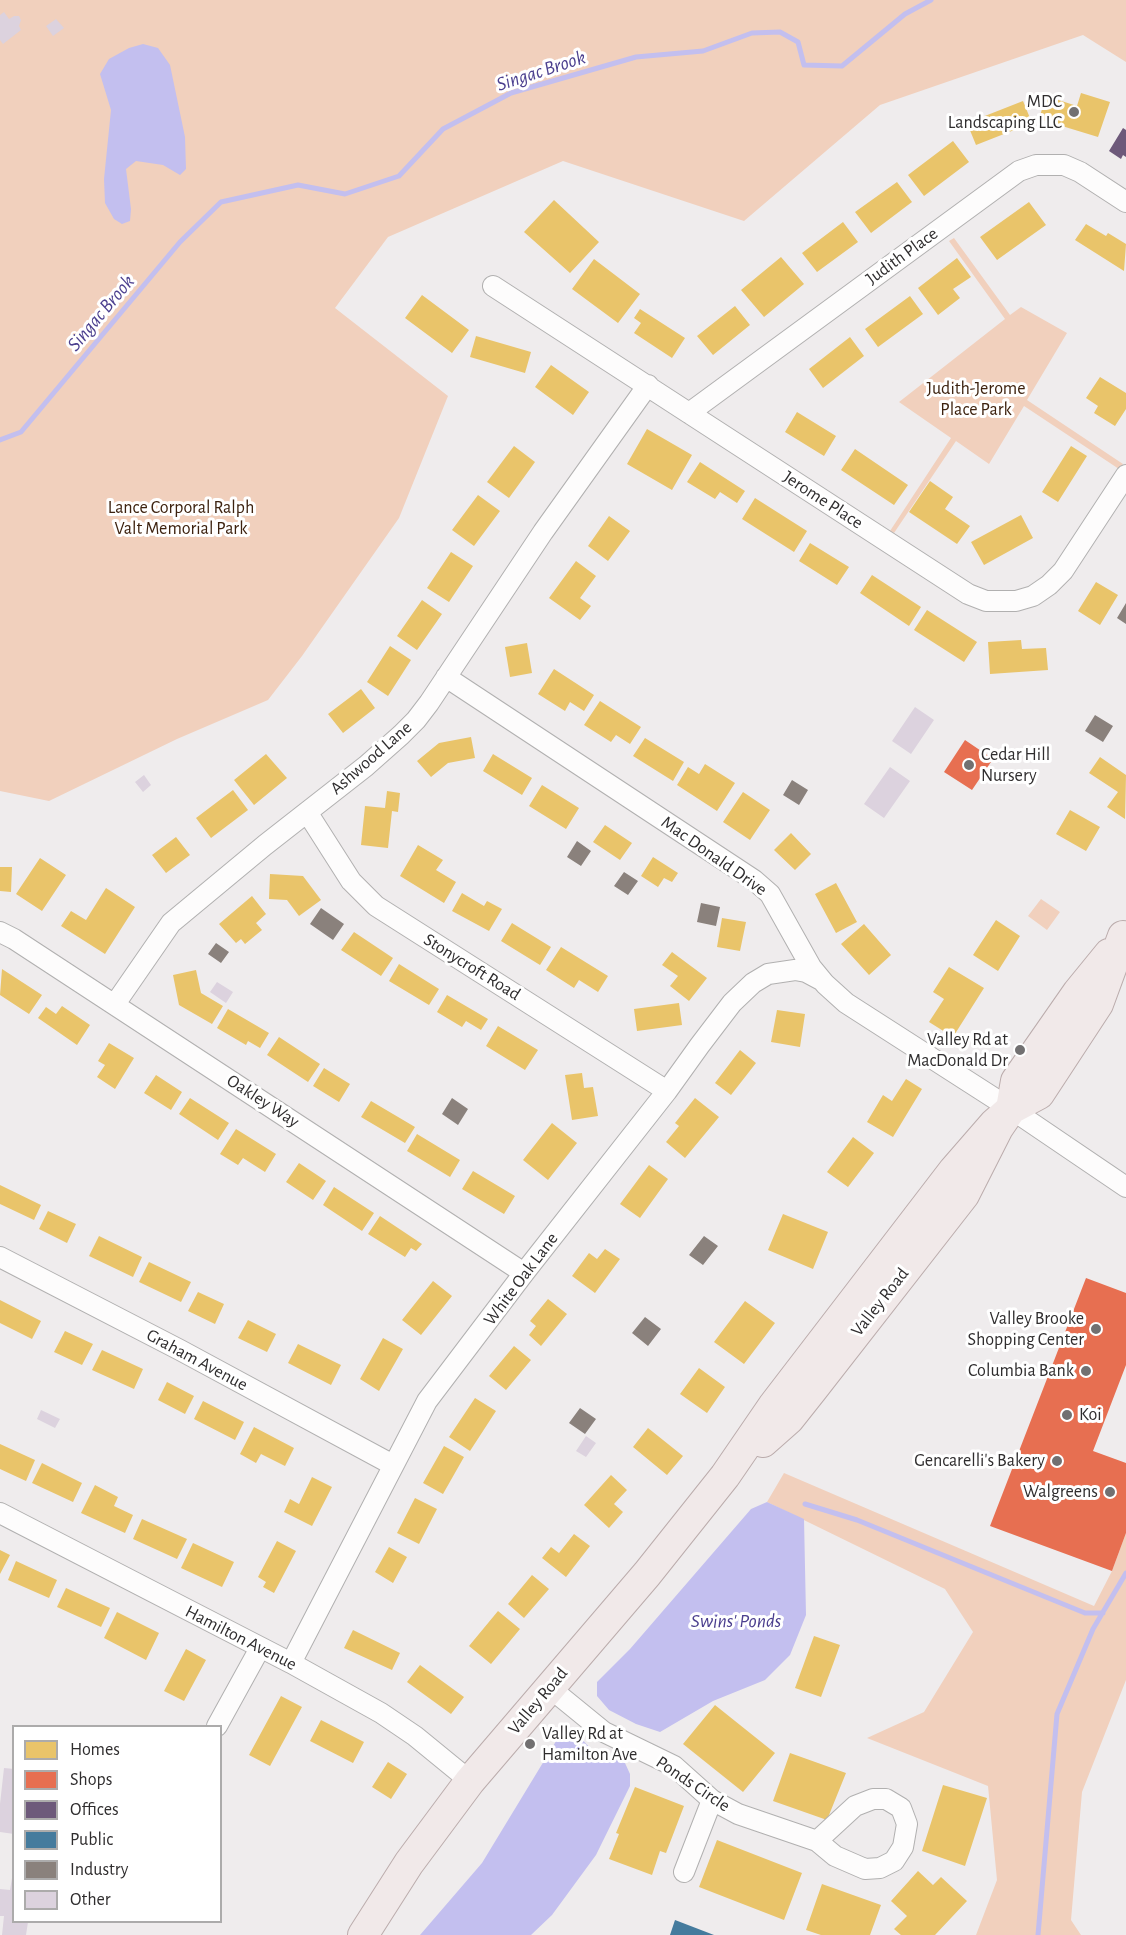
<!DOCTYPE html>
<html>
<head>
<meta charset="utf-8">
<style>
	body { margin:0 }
	#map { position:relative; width:1126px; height:1935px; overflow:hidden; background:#efeced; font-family:"Alegreya Sans",sans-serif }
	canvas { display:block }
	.legend { position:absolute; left:12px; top:1725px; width:210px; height:198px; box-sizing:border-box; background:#fff; border:2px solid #acabab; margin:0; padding:8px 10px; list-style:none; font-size:18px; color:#2f2d2e }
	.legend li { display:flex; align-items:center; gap:12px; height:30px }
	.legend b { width:30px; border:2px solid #acabab }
</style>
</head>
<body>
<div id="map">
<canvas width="1126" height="1935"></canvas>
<ul class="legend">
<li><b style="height:16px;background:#e9c46a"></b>Homes</li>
<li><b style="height:16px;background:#e76f51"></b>Shops</li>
<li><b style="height:16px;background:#6d597a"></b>Offices</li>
<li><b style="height:16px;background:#457b9d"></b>Public</li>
<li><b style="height:16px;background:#8a817c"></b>Industry</li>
<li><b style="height:16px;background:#dcd2de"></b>Other</li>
</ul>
</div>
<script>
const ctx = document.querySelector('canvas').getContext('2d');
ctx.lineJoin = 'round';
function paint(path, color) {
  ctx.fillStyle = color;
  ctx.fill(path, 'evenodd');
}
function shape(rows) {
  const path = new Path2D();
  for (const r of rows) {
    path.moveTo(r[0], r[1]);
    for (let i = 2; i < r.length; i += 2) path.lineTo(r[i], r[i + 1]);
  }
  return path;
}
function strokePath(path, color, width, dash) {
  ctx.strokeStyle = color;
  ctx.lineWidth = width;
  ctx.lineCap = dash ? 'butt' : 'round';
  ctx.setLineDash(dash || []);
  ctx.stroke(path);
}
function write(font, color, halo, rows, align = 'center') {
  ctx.font = font + ' "Alegreya Sans",sans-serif';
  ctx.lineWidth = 6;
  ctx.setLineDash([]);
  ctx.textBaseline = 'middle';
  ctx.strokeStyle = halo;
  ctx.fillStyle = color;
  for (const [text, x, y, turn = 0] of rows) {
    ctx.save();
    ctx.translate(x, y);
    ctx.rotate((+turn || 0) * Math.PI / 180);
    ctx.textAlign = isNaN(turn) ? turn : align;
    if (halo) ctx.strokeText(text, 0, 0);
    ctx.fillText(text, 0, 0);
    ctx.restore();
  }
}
paint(shape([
	[0,0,1126,0,1126,62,1083,35,880,105,744,221,563,161,388,237,335,308,448,396,399,518,302,656,268,700,177,739,49,801,0,791],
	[954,238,1010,315,1021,307,1067,333,1027,400,1123,464,1119,469,1024,406,989,464,956,441,894,533,890,531,951,438,899,402,1005,319,949,241],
	[1041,899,1060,912,1047,930,1028,916],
	[784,1473,1094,1606,1112,1571,1126,1533,1126,1680,1082,1792,1071,1920,1081,1935,976,1935,997,1880,988,1786,867,1738,924,1712,973,1632,945,1589,767,1502]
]), '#f1d0bd');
paint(shape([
	[143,44,158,48,170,65,185,137,186,169,180,175,163,165,136,161,126,169,131,209,130,221,122,224,114,219,105,203,104,179,111,110,100,74,109,59,129,48],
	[767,1502,804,1519,806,1615,790,1655,765,1680,713,1701,660,1732,636,1724,609,1710,597,1696,597,1682,630,1649,751,1509],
	[564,1728,578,1735,591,1749,625,1763,630,1774,630,1786,596,1855,552,1915,531,1935,420,1935,482,1863]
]), '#c3bfef');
paint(shape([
	[1081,93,1110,102,1098,137,1039,119,1046,96,1077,106],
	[1023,101,1032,123,976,145,967,123],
	[953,141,969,162,924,196,908,175],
	[897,182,912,202,871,233,855,212],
	[554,200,599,242,570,273,524,232],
	[1029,202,1046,225,997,260,980,237],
	[843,222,858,242,817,272,802,253],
	[1086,224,1106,236,1108,233,1126,244,1124,271,1075,240],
	[781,257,804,284,764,317,741,290],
	[957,258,971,277,953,289,960,298,938,315,918,288],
	[594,259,640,294,618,323,572,289],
	[422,295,469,330,452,353,405,318],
	[910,296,923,314,878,347,865,329],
	[735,306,750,325,713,355,697,336],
	[640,309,685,338,672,358,634,333,641,323,634,318],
	[476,336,531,352,525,373,470,357],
	[850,337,864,356,823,388,809,369],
	[551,365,589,392,573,415,535,387],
	[1100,377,1126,393,1126,409,1115,426,1094,413,1098,406,1086,398],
	[797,412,836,436,824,456,785,432],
	[647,429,692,455,672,490,627,464],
	[514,446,535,462,509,498,487,482],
	[1071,446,1087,456,1058,502,1042,492],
	[855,449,908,485,894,505,841,470],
	[700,462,745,491,737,503,720,492,715,499,687,482],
	[930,481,953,497,945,509,970,526,957,544,909,512],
	[478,495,500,511,474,546,452,530],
	[755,498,807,531,794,552,742,519],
	[1021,515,1033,538,984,565,971,542],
	[609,516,630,531,608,561,588,546],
	[810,543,849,567,837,585,799,561],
	[451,552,473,566,449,602,427,588],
	[576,561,596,576,580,598,591,606,580,620,549,598],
	[872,575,921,607,909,626,860,593],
	[1096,582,1118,595,1100,625,1078,611],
	[422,600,442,614,417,650,397,636],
	[927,610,977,642,964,662,914,630],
	[1021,640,1022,649,1046,648,1048,670,990,674,988,642],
	[527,643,532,673,510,677,505,647],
	[390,646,411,660,388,696,367,682],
	[554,669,594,695,584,711,570,702,565,711,538,694],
	[361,689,375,708,343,733,328,714],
	[600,701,641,727,630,744,616,735,611,742,584,725],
	[471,737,475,758,448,763,431,777,417,761,439,743],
	[645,738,684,762,673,781,633,756],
	[266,754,287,778,254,805,234,780],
	[493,754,532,778,522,795,483,771],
	[1100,757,1126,775,1125,819,1107,807,1118,792,1089,773],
	[705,764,735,783,717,811,677,785,688,767,699,774],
	[542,785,579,808,566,829,529,806],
	[233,790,248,810,211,838,196,818],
	[387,791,400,793,398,812,392,811,388,848,361,845,365,806,385,808],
	[743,792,770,810,750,840,723,822],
	[1070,810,1100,827,1086,851,1056,834],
	[605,825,632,843,620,860,593,842],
	[791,833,811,854,795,870,774,850],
	[176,837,190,855,166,873,152,855],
	[418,845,443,860,436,870,456,882,444,903,400,876],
	[653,857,678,873,672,882,664,878,658,887,641,876],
	[40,858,66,875,42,911,16,894],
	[0,867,12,867,11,892,0,891],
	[270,874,303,876,321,900,299,916,287,900,269,899],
	[836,883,857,922,836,933,815,894],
	[106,888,135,907,105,954,61,926,71,911,86,920],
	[462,893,484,906,487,901,502,909,489,931,452,911],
	[252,896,266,914,256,923,262,930,245,944,241,939,236,943,219,924],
	[722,918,746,922,740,951,717,947],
	[996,920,1020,936,998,971,973,955],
	[512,923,551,947,540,965,501,941],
	[864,924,891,955,869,975,841,944],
	[354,932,393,958,381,976,341,950],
	[561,947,608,976,598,992,579,980,574,988,546,970],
	[672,952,707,978,689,1001,670,986,678,976,662,965],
	[399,964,439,989,429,1005,389,981],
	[949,967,984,988,953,1037,929,1022,944,999,933,992],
	[2,969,42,995,29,1014,0,995],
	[196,970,201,993,223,1006,212,1024,179,1005,173,975],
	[447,995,488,1019,481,1030,466,1021,462,1027,437,1012],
	[679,1003,682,1025,637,1031,634,1009],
	[62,1006,90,1025,77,1045,38,1018,46,1007,56,1014],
	[228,1009,269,1033,260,1048,248,1041,246,1045,217,1028],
	[777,1010,805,1014,800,1047,771,1042],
	[498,1026,538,1050,525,1070,486,1046],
	[279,1037,320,1064,308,1082,267,1055],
	[109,1043,134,1058,115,1089,97,1077,105,1065,98,1061],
	[740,1050,756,1063,731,1095,715,1083],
	[324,1068,350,1084,339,1102,313,1086],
	[582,1073,584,1088,593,1087,598,1116,572,1120,565,1075],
	[156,1075,182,1092,171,1110,144,1093],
	[906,1079,922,1089,893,1137,867,1122,883,1095,892,1101],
	[190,1098,229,1123,218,1140,179,1114],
	[695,1098,719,1117,685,1158,666,1142,679,1126,675,1123],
	[371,1101,415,1127,405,1143,361,1117],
	[552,1123,577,1143,548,1180,523,1160],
	[236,1129,276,1154,265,1172,243,1158,238,1165,220,1154],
	[417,1134,460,1160,450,1177,407,1151],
	[853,1137,874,1153,848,1187,827,1172],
	[299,1163,326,1181,313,1200,286,1182],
	[649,1165,668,1179,640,1218,620,1204],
	[473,1171,515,1196,504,1214,462,1189],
	[0,1185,41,1205,34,1220,0,1204],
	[334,1187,374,1213,362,1231,323,1205],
	[48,1211,76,1224,67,1243,39,1229],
	[783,1214,828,1232,813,1269,768,1250],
	[380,1216,422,1244,416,1251,411,1248,405,1257,368,1234],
	[99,1236,142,1257,133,1277,89,1256],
	[605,1249,620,1259,595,1293,572,1276,589,1253,597,1259],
	[149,1262,191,1282,181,1302,139,1282],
	[433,1281,452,1296,421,1335,402,1320],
	[198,1292,224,1304,215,1324,188,1311],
	[548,1299,567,1314,541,1346,529,1335,536,1326,530,1321],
	[0,1300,41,1321,32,1339,0,1323],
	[745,1301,775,1323,744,1364,714,1342],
	[248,1320,276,1334,267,1352,238,1338],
	[65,1331,93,1344,82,1365,54,1352],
	[383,1338,403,1349,379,1391,360,1379],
	[298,1344,341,1365,331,1385,288,1363],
	[514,1346,531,1360,506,1390,489,1376],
	[102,1350,143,1369,134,1389,92,1370],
	[699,1368,725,1387,707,1413,680,1394],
	[167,1382,194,1396,185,1414,158,1400],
	[475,1398,496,1411,470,1451,449,1437],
	[203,1401,244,1422,235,1440,194,1419],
	[254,1427,294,1448,285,1466,261,1454,256,1463,240,1454],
	[648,1428,683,1456,667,1475,633,1447],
	[0,1444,35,1460,26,1481,0,1469],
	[444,1446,464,1457,443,1494,423,1483],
	[42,1463,82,1483,73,1502,32,1483],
	[611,1475,627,1490,614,1504,623,1512,609,1528,584,1505],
	[312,1477,332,1487,312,1526,284,1512,290,1499,299,1504],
	[95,1485,118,1497,114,1506,133,1515,125,1533,81,1513],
	[415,1498,437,1509,419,1544,397,1533],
	[142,1519,187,1539,177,1559,133,1539],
	[574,1534,590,1546,566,1577,542,1558,551,1547,559,1553],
	[277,1541,296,1551,274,1593,263,1587,266,1582,258,1577],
	[193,1543,234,1562,222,1587,181,1568],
	[389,1547,407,1557,393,1583,375,1572],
	[0,1550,10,1555,0,1574],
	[16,1561,57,1580,49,1598,8,1580],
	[532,1575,549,1589,524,1618,508,1604],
	[66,1588,110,1608,101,1627,57,1607],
	[498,1611,520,1629,491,1664,469,1646],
	[117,1612,159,1633,146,1660,104,1638],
	[353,1630,400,1653,392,1670,344,1648],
	[814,1636,840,1645,821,1697,795,1688],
	[186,1649,206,1660,184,1701,164,1691],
	[420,1665,464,1697,451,1714,407,1682],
	[281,1696,302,1707,270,1766,249,1755],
	[715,1705,775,1753,743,1792,683,1744],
	[321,1720,364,1742,353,1763,310,1741],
	[790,1753,846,1773,827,1820,773,1801],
	[388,1762,407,1774,391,1799,372,1787],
	[943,1785,987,1798,965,1866,922,1851],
	[635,1787,684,1806,666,1853,660,1851,652,1875,609,1859,619,1834,616,1833],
	[717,1840,802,1873,784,1920,699,1887],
	[918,1871,933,1885,941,1877,967,1901,935,1935,901,1935,894,1929,907,1916,891,1901],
	[822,1884,881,1905,870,1935,821,1935,806,1930]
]), '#e9c46a');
paint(shape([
	[965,740,993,759,972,790,944,772],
	[1086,1278,1126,1293,1126,1365,1093,1451,1126,1463,1126,1533,1112,1571,990,1526]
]), '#e76f51');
paint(shape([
	[1123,128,1126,130,1126,157,1123,155,1121,159,1109,151]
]), '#6d597a');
paint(shape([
	[675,1920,714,1935,670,1935]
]), '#457b9d');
paint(shape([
	[1126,603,1126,624,1117,618],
	[1095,715,1113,726,1103,742,1085,731],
	[792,780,808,790,799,805,783,795],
	[577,841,591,851,581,866,567,857],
	[624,872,638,881,628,895,614,886],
	[701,903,720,907,716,926,697,922],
	[321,908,344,924,333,940,310,924],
	[216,943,229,952,221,963,208,954],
	[452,1098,468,1109,458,1125,442,1114],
	[704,1236,718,1246,703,1265,689,1255],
	[645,1317,661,1329,648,1346,632,1333],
	[580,1408,596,1419,585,1434,569,1423]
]), '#8a817c');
strokePath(shape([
	[0,440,21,432,180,242,221,202,298,185,345,194,399,176,443,129,511,93,636,57,703,51,752,33,780,32,798,42,804,65,842,66,905,14,931,0],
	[805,1504,857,1520,1085,1613,1103,1613],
	[1038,1935,1057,1714,1093,1629,1126,1573]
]), '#c3bfef', 5);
paint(shape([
	[4,12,9,19,14,16,19,16,21,20,19,26,21,30,3,44,0,40,0,15],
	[56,19,64,28,53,36,46,26],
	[915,707,934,720,911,754,892,741],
	[890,767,910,781,884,818,864,804],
	[144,775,151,785,143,792,135,782],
	[217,982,233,992,226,1003,210,992],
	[41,1410,60,1419,55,1428,37,1419],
	[586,1436,596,1443,586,1457,576,1451],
	[4,1768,14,1769,14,1834,0,1832,0,1804],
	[12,1878,14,1922,28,1922,26,1935,2,1935,4,1916,0,1916,0,1889,10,1890]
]), '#dcd2de');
const minor = shape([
	[493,286,968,594,986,601,1016,601,1033,596,1049,585,1063,571,1126,475],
	[689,413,1019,171,1036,165,1064,165,1080,172,1126,202],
	[446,677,754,880,770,894,811,967,825,984,846,1003,1011,1109,1126,1187],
	[307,812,351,881,376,906,667,1091],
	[0,932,14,939,524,1273],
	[115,1004,171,923,265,845,366,766,401,735,416,720,429,703,543,532,648,385],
	[0,1257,180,1350,393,1465],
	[0,1513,291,1663,381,1713,415,1736,470,1781],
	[291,1663,427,1401,524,1273,667,1091,700,1045,732,1003,753,983,768,974,795,970,806,972,821,980],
	[550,1688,604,1732,674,1766,712,1800,738,1814,817,1841,835,1856,865,1869,880,1868,894,1861,903,1847,907,1824,901,1808,886,1799,873,1799,855,1806,817,1841],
	[217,1726,260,1648],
	[684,1872,712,1800]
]);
const primary = shape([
	[763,1442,789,1419,812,1390,964,1195,998,1128,1011,1109,1016,1081,1078,992,1109,954],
	[363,1935,409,1863,470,1781,647,1574,725,1476,773,1406,954,1170,994,1124,1011,1109,1039,1094,1098,1004,1123,936]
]);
strokePath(minor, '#b1b0b0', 22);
strokePath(primary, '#bbacac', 32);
strokePath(minor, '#fdfcfc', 20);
strokePath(primary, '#f1e9e9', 30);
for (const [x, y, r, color] of [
	[1074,112,6,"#727071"],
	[969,765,6,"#727071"],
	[1020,1050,6,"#727071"],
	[1096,1329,6,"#727071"],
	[1086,1371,6,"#727071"],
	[1067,1415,6,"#727071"],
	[1057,1461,6,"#727071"],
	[1110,1492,6,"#727071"],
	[530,1744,6,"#727071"]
]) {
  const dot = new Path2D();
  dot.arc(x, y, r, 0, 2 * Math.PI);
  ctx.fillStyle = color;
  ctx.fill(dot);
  strokePath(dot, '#fff', 2);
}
write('18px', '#2f2d2e', '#fff', [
	["MDC",1062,102],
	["Landscaping LLC",1062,123],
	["Cedar Hill",981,755,"left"],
	["Nursery",981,776,"left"],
	["Valley Rd at",1008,1040],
	["MacDonald Dr",1008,1061],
	["Valley Brooke",1084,1319],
	["Shopping Center",1084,1340],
	["Columbia Bank",1074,1371],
	["Koi",1079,1415,"left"],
	["Gencarelli's Bakery",1045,1461],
	["Walgreens",1098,1492],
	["Valley Rd at",542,1734,"left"],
	["Hamilton Ave",542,1755,"left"]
], 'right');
write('18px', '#2f2d2e', '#fff', [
	["Judith Place",902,256,-36],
	["Jerome Place",823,500,33],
	["Ashwood Lane",371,758,-41],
	["Mac Donald Drive",714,856,35],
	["Stonycroft Road",472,967,32],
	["Oakley Way",263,1101,33],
	["White Oak Lane",521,1279,-53],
	["Valley Road",880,1302,-52],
	["Graham Avenue",197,1360,28],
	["Hamilton Avenue",241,1638,27],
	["Valley Road",538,1701,-50],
	["Ponds Circle",693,1784,34]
]);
write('18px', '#3d220f', '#fff', [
	["Judith-Jerome",976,389],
	["Place Park",976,410],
	["Lance Corporal Ralph",181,508],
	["Valt Memorial Park",181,529]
]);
write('italic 20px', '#4c408f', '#fff', [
	["Singac Brook",541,71,-18],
	["Singac Brook",101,313,-50],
	["Swins' Ponds",736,1621]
]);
</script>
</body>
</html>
